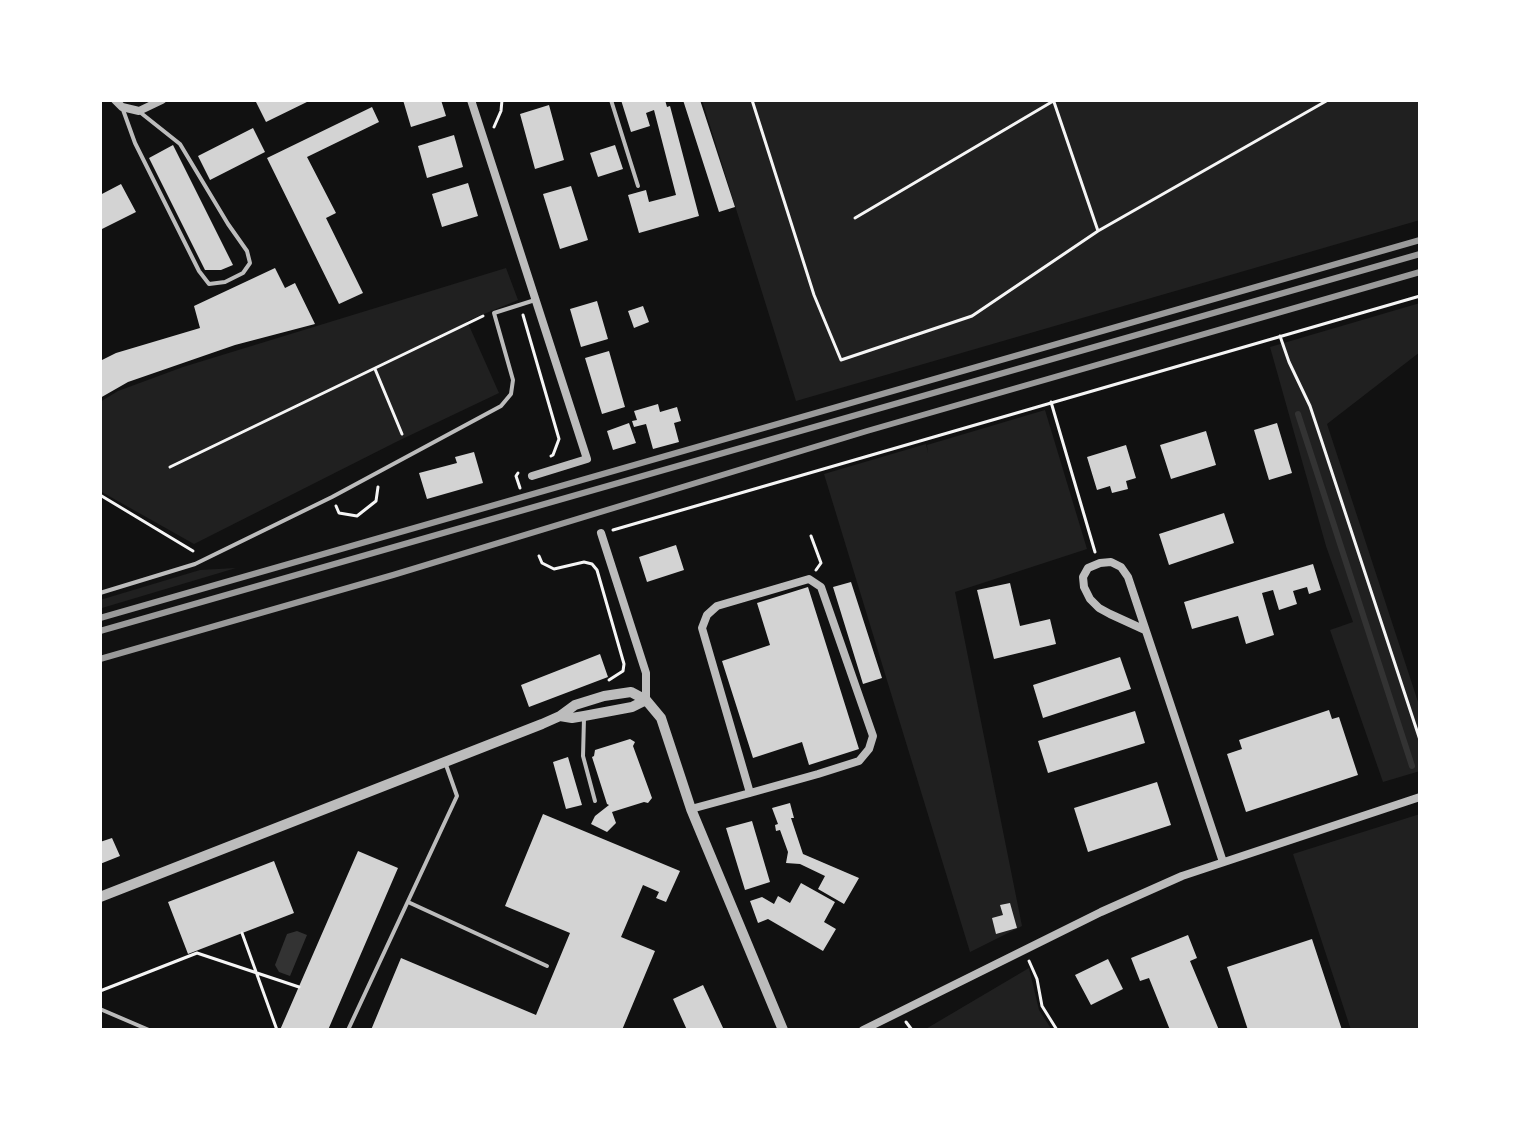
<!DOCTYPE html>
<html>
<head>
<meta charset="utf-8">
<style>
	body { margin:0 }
	#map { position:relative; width:1520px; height:1130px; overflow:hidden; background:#111; font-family:Raleway,sans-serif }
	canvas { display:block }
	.frame { position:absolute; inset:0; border:102px solid #fff; pointer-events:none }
</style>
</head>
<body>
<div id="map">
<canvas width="1520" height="1130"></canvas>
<div class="frame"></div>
</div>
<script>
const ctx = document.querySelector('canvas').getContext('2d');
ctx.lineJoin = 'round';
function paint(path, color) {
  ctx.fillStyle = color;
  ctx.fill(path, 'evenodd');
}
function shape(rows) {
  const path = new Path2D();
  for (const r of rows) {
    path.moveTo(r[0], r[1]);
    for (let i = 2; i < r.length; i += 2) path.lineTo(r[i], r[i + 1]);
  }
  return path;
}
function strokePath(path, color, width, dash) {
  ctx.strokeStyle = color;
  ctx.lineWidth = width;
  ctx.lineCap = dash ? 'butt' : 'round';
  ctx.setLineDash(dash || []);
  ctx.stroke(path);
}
paint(shape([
	[702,100,1420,100,1420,220,796,401],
	[506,268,518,300,467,321,499,393,398,441,194,544,100,491,100,402,118,391,183,367],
	[1420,303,1420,352,1327,424,1420,708,1420,771,1383,782,1330,630,1353,622,1326,546,1270,347],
	[1045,410,1087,549,955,592,1022,926,970,952,824,474,926,444,928,453,927,445],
	[236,568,102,608,100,609,100,600,200,570],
	[1420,814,1420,1030,1351,1030,1293,854],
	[1029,968,1039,1010,1052,1030,924,1030]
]), '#202020');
paint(shape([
	[297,931,307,935,290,976,279,972,275,965,287,934]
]), '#333');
strokePath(shape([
	[1298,414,1412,766]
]), '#333', 6);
paint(shape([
	[255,100,311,100,266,122],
	[403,100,441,100,446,116,411,127],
	[621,100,665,100,667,107,670,106,699,216,639,233,628,195,646,190,649,202,676,195,654,110,646,113,650,126,631,132],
	[683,100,700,100,735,207,719,212],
	[549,105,564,160,535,169,520,114],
	[372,107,379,122,307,157,336,213,326,218,363,293,339,304,267,158],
	[253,128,265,152,210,180,198,156],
	[454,135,463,167,427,178,418,146],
	[173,145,233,265,221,270,205,270,149,158],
	[615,145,623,169,598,177,590,153],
	[468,183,478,216,442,227,432,194],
	[121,184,136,212,100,230,100,195],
	[571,186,588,240,560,249,543,194],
	[275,268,285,288,295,283,315,324,235,345,128,382,100,398,100,361,116,353,200,328,194,306],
	[597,301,608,339,581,347,570,309],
	[643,306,649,322,634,328,628,311],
	[609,351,625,407,602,414,585,358],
	[658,404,660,412,677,407,681,421,674,423,679,442,653,449,646,424,634,427,632,421,637,420,634,411],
	[629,423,636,443,613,450,607,431],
	[1277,423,1292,473,1269,480,1254,430],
	[1206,431,1216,465,1171,479,1160,445],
	[1126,445,1136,478,1126,481,1128,489,1112,493,1110,486,1097,490,1087,457],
	[474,452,483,483,427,499,419,473,457,463,455,457],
	[1224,513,1234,543,1169,565,1159,534],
	[676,545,684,570,647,582,639,557],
	[1313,564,1321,590,1309,594,1307,587,1293,591,1297,604,1279,610,1273,590,1262,593,1274,635,1246,644,1238,616,1192,629,1184,602],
	[851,582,882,678,863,684,833,587],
	[1010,583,1020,626,1050,619,1056,644,994,659,977,590],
	[808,587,859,749,809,765,802,742,753,758,722,661,770,645,757,603],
	[600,654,608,677,529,707,521,685],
	[1120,657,1131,689,1043,718,1033,685],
	[1329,710,1332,719,1339,717,1358,775,1246,812,1227,754,1242,749,1239,740],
	[1135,711,1145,743,1048,773,1038,741],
	[630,739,635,742,633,746,652,798,648,803,644,802,612,812,616,823,607,832,591,824,595,816,609,805,607,804,592,757,594,756,595,750],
	[568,757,582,805,566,809,553,762],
	[1157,782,1171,825,1088,852,1074,808],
	[790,803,794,818,791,818,803,854,859,878,844,904,818,889,825,876,800,864,786,863,788,852,780,830,776,831,775,825,778,824,772,808],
	[543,814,680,871,666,902,656,898,659,892,643,885,621,937,655,951,622,1030,371,1030,401,958,536,1015,570,933,505,906],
	[752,821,770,882,745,890,726,828],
	[112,838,120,856,100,864,100,842],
	[358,851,398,868,328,1030,280,1030],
	[274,861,294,913,188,954,168,902],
	[801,883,835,902,824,922,836,929,823,951,768,919,758,923,750,901,762,897,774,904,778,896,790,903],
	[1010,903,1017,928,996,934,992,918,1003,915,1000,905],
	[1188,935,1197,958,1190,961,1219,1030,1170,1030,1149,978,1140,981,1131,958],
	[1312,939,1342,1030,1248,1030,1227,967],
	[1108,959,1123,989,1091,1005,1075,975],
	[703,985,724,1030,687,1030,673,999]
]), '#d3d3d3');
strokePath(shape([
	[752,100,814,295,841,360,972,316,1098,231,1328,100],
	[1054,102,1098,231],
	[494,127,501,111,502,100],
	[855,218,1055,100],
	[523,315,559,439,553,455,551,456],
	[1280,336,1289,362,1310,406,1321,439,1420,740],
	[375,369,402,434],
	[1051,402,1095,552],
	[170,467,483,316],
	[518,473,516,476,520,488],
	[100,495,193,551],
	[336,506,339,513,357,516,376,501,378,487],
	[613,530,1420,296],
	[811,536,821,563,816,570],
	[539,556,542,563,554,569,584,562,592,564,597,570,624,664,623,671,609,680],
	[242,933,277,1030],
	[1029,961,1037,979,1042,1006,1057,1030],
	[100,991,197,953,299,987],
	[906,1022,912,1030]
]), '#f5f5f5', 3);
strokePath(shape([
	[611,100,638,186],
	[122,107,135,143,199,271,209,284,225,282,243,273,250,263,247,251,228,224,180,144,141,113],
	[100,593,195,564,332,497,501,406,511,394,513,380,494,313,535,300],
	[584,718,583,756,595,801],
	[408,902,547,966],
	[100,1009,149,1030],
	[348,1030,457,796,445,762]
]), '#bcbcbc', 4);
strokePath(shape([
	[115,100,122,107,139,111,162,100],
	[471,100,587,459,532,476],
	[601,533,646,673,646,700],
	[1145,630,1110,614,1099,608,1090,599,1084,587,1083,577,1088,568,1100,563,1111,562,1121,567,1128,577,1223,862],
	[691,809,750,793,818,774,859,761,869,749,873,736,821,587,809,579,717,606,707,615,702,628,750,793],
	[863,1030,1101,912,1182,876,1420,797]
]), '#bcbcbc', 8);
strokePath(shape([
	[560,716,572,718,584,716,632,707,646,700],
	[100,897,542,724,560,716,575,705,604,696,631,692,646,700,661,718,691,809,783,1030]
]), '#bcbcbc', 10);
strokePath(shape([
	[100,618,1420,240],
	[100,631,1420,254],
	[100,659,393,575,867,431,1420,272]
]), '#9a9a9a', 6);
</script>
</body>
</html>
